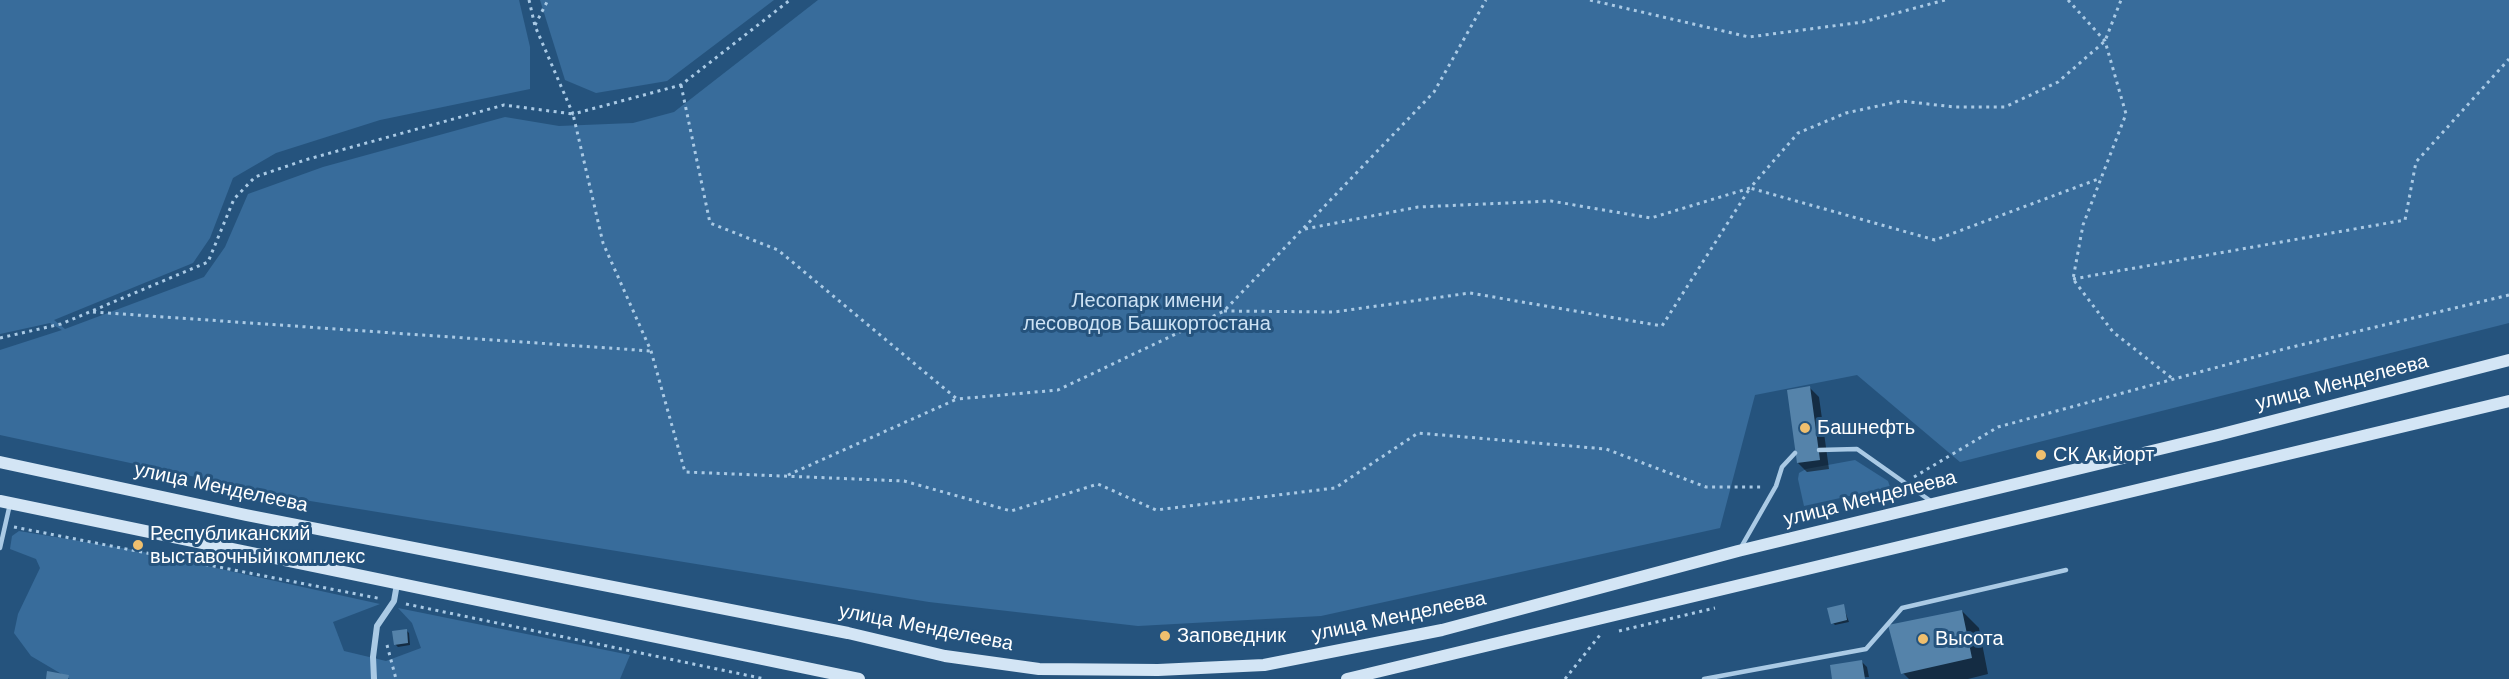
<!DOCTYPE html>
<html>
<head>
<meta charset="utf-8">
<style>
	body { margin:0 }
	canvas { display:block; background:#25537d }
</style>
</head>
<body>
<canvas width="2509" height="679"></canvas>
<script>
const ctx = document.querySelector('canvas').getContext('2d');
ctx.lineJoin = 'round';
function paint(path, color) {
  ctx.fillStyle = color;
  ctx.fill(path, 'evenodd');
}
function shape(rows) {
  const path = new Path2D();
  for (const r of rows) {
    path.moveTo(r[0], r[1]);
    for (let i = 2; i < r.length; i += 2) path.lineTo(r[i], r[i + 1]);
  }
  return path;
}
function strokePath(path, color, width, dash) {
  ctx.strokeStyle = color;
  ctx.lineWidth = width;
  ctx.lineCap = dash ? 'butt' : 'round';
  ctx.setLineDash(dash || []);
  ctx.stroke(path);
}
function write(font, color, halo, rows, align = 'center') {
  ctx.font = font + ' Helvetica,sans-serif';
  ctx.lineWidth = 6;
  ctx.setLineDash([]);
  ctx.textBaseline = 'middle';
  ctx.strokeStyle = halo;
  ctx.fillStyle = color;
  for (const [text, x, y, turn = 0] of rows) {
    ctx.save();
    ctx.translate(x, y);
    ctx.rotate((+turn || 0) * Math.PI / 180);
    ctx.textAlign = isNaN(turn) ? turn : align;
    if (halo) ctx.strokeText(text, 0, 0);
    ctx.fillText(text, 0, 0);
    ctx.restore();
  }
}
paint(shape([
	[0,0,519,0,530,47,530,89,380,120,276,153,233,178,210,238,193,263,54,320,65,329,204,277,225,247,248,194,323,167,505,117,559,126,633,123,674,112,818,0,2509,0,2509,323,1960,462,1857,375,1755,395,1720,528,1321,616,1138,626,929,602,298,499,0,435,0,350,62,330,50,323,0,334],
	[540,0,774,0,667,81,596,93,565,80],
	[1855,460,1888,481,1890,487,1804,506,1798,479,1799,473,1806,469],
	[19,531,134,550,380,604,333,622,344,651,386,661,421,648,412,623,398,608,630,655,620,679,70,679,31,656,14,633,18,614,40,568,36,559,10,549,12,536]
]), '#386c9b');
paint(shape([
	[1810,388,1819,397,1829,469,1807,472,1798,463],
	[1843,606,1849,622,1835,625,1833,623],
	[1962,611,1979,628,1988,674,1968,679,1909,679,1903,673],
	[406,630,409,633,410,645,398,647,395,644],
	[1861,661,1867,667,1869,677,1834,679]
]), '#0007');
paint(shape([
	[1810,386,1820,460,1797,463,1787,390],
	[1844,604,1847,620,1831,624,1827,608],
	[1962,610,1972,658,1901,674,1888,625],
	[407,629,408,643,394,645,392,631],
	[1862,660,1865,679,1832,679,1830,665],
	[47,671,69,675,68,679,46,679]
]), '#5583aa');
strokePath(shape([
	[529,0,535,26,573,114,681,85,790,0],
	[1590,0,1749,37,1863,22,1945,0],
	[2068,0,2105,41,2126,114,2083,225,2073,279,2113,332,2173,379],
	[535,25,548,0],
	[681,85,710,223,778,250,957,399,1058,390,1224,311,1434,92,1486,0],
	[1305,229,1418,207,1551,201,1651,218,1750,188,1798,133,1846,113,1901,101,1955,107,2005,107,2058,82,2105,41,2121,0],
	[2073,279,2405,220,2416,162,2509,59],
	[1224,311,1334,312,1470,293,1662,326,1750,188,1935,240,2101,178],
	[93,312,651,351],
	[0,338,61,324,208,262,234,199,255,177,305,160,504,105,573,114,603,243,651,351,685,472,904,481,1011,511,1098,484,1156,510,1335,488,1418,433,1606,449,1706,487,1764,487],
	[788,475,957,399],
	[1914,477,1998,427,2284,349,2509,295],
	[14,527,382,599],
	[406,604,765,679],
	[1619,631,1715,608],
	[387,645,396,679],
	[1565,679,1600,635]
]), '#aacae5', 3, [3, 4.5]);
strokePath(shape([
	[1819,450,1857,449,1932,502],
	[0,548,10,504],
	[1740,549,1776,486,1782,467,1795,453],
	[1704,679,1866,649,1902,608,2066,570]
]), '#aacae5', 4.5);
strokePath(shape([
	[374,679,373,657,377,626,394,601,397,584]
]), '#aacae5', 6);
strokePath(shape([
	[0,462,246,515,848,633,945,656,1039,669,1158,670,1264,665,1442,630,1738,551,2218,435,2509,360],
	[0,501,859,679],
	[1347,679,2509,401]
]), '#d3e5f5', 12);
for (const [x, y, r, color] of [
	[1805,428,6,"#efbf6e"],
	[2041,455,6,"#efbf6e"],
	[138,545,6,"#efbf6e"],
	[1165,636,6,"#efbf6e"],
	[1923,639,6,"#efbf6e"]
]) {
  const dot = new Path2D();
  dot.arc(x, y, r, 0, 2 * Math.PI);
  ctx.fillStyle = color;
  ctx.fill(dot);
  strokePath(dot, '#25537d', 2);
}
write('20px', '#cde2f4', '#25537d', [
	["Лесопарк имени",1147,301],
	["лесоводов Башкортостана",1147,324]
]);
write('20px', '#fff', '#25537d', [
	["улица Менделеева",2342,383,-14],
	["улица Менделеева",221,488,12],
	["улица Менделеева",1870,499,-14],
	["улица Менделеева",1399,617,-12],
	["улица Менделеева",926,628,11]
]);
write('20px', '#fff', '#25537d', [
	["Башнефть",1817,428],
	["СК Ак йорт",2053,455],
	["Республиканский",150,534],
	["выставочный комплекс",150,557],
	["Заповедник",1177,636],
	["Высота",1935,639]
], 'left');
</script>
</body>
</html>
